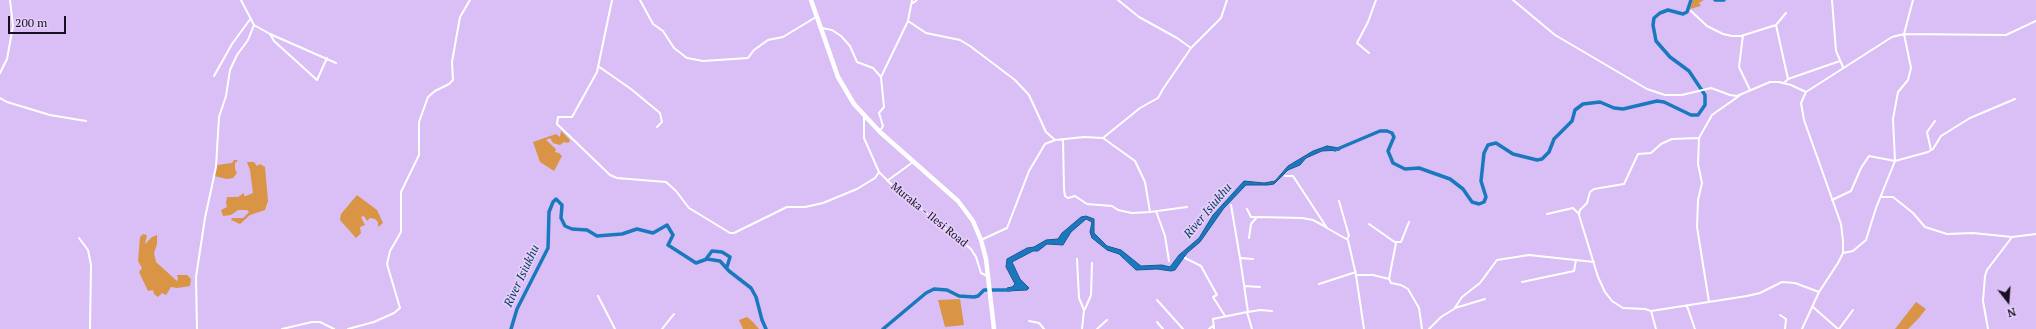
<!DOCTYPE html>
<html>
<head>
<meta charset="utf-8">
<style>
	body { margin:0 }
	#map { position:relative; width:2036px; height:329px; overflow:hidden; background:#d9bff5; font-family:"PT Serif",serif }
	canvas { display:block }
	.north { position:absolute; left:1988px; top:281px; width:40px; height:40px; -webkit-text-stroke:3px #e3cffa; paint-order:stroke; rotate:163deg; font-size:11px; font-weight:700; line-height:16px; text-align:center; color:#190f22 }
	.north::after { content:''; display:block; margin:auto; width:14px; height:18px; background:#190f22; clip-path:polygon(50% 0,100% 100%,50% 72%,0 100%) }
	.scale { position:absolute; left:8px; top:16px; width:58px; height:18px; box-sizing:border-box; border:2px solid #190f22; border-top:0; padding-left:5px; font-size:12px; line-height:14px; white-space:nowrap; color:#190f22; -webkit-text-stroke:3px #e3cffa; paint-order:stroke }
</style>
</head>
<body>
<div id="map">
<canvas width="2036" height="329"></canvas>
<div class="north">N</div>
<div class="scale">200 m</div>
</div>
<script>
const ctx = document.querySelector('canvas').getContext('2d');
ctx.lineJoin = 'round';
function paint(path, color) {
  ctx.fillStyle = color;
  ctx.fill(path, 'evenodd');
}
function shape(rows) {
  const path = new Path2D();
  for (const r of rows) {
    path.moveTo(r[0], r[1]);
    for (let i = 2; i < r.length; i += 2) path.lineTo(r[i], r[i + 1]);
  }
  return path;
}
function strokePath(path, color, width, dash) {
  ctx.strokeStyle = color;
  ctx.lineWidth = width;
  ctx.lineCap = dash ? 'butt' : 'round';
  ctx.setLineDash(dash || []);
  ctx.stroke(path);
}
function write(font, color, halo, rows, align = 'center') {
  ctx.font = font + ' "PT Serif",serif';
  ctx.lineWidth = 3.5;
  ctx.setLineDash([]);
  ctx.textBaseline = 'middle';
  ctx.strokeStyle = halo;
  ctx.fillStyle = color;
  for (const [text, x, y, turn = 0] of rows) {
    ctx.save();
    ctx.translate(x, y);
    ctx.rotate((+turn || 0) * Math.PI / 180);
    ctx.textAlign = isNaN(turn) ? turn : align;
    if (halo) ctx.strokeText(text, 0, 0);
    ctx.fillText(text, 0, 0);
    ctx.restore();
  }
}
paint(shape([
	[1693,0,1704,0,1699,3,1701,6,1690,9],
	[561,131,569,139,570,141,568,143,564,142,560,145,553,143,550,138,546,140,556,149,555,152,559,153,562,156,554,171,540,162,533,142,556,134,560,137],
	[234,160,238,160,235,163,235,169,237,173,233,178,227,179,214,176,217,165,232,163],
	[247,162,254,162,257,166,260,164,265,167,268,201,265,210,250,215,240,224,231,220,232,218,243,218,249,212,247,210,238,210,231,215,223,216,221,210,227,207,226,203,227,197,238,197,244,193,244,196,246,196,253,193,250,170],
	[357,195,377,210,383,223,378,227,378,222,375,219,370,218,367,221,364,216,361,217,365,225,360,227,361,233,356,238,340,220,341,214],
	[143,234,147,235,145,244,152,237,157,235,157,244,154,253,156,262,177,281,178,279,177,275,187,275,191,279,190,286,177,288,171,287,166,295,162,293,158,297,154,294,153,290,148,291,139,272,142,268,138,261,140,237],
	[960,299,964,325,945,327,938,300],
	[1916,302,1926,309,1919,318,1908,329,1895,329],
	[747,317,753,322,759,329,743,329,739,320]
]), '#d99445');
const water = shape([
	[1327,146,1339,148,1340,150,1322,151,1306,158,1300,165,1288,170,1274,184,1268,185,1246,185,1224,208,1200,242,1187,253,1175,270,1171,271,1157,269,1136,270,1119,254,1107,250,1092,238,1090,232,1092,222,1086,219,1071,232,1063,245,1047,244,1038,251,1033,251,1012,262,1020,279,1029,288,1027,290,1007,291,1007,288,1012,287,1015,284,1006,267,1007,259,1027,248,1034,247,1046,240,1058,239,1062,233,1081,217,1086,216,1094,219,1094,233,1107,246,1121,250,1141,266,1162,265,1170,267,1179,255,1199,238,1213,215,1244,181,1264,183,1275,181,1288,166,1313,151,1327,146]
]);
paint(water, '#1a79be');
strokePath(water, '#1a598f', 1);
strokePath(shape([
	[1715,0,1724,0],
	[1335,150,1380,131,1387,131,1392,133,1394,137,1388,151,1393,163,1405,169,1419,168,1450,179,1463,189,1472,202,1479,204,1484,202,1486,197,1481,181,1484,153,1488,145,1496,143,1513,154,1537,160,1542,159,1549,152,1554,139,1572,121,1575,110,1583,104,1600,102,1614,108,1623,109,1657,101,1664,102,1691,115,1698,115,1705,105,1705,95,1689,71,1670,57,1656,41,1653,25,1654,18,1660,13,1668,10,1683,14,1687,12,1691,0],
	[706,259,712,251,722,252,730,257,727,267],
	[511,329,517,309,548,248,549,212,553,202,556,199,562,205,561,218,565,226,572,229,587,230,597,236,622,234,637,229,653,233,667,225,673,235,668,245,696,263,707,259,720,261,729,271,751,288,756,297,762,320,766,329],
	[883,329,926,293,934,289,947,290,959,296,974,297,978,296,984,290,1010,290]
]), '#1a79be', 3.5);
strokePath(shape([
	[612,0,597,72,572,117,558,117,557,124,610,175,617,178,666,182,676,191,689,208,730,233,734,233,787,207,805,207,823,203,857,189,875,178,879,172,864,138,864,117],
	[640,0,653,24,663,31,674,48,687,58,703,61,748,58,754,50,768,40,783,37,816,17],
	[1118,0,1139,17,1177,38,1191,48],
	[1513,0,1555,35,1647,89,1665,95,1682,95,1711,88,1730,95,1737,96,1770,82,1779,82,1791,85,1806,92],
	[1832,0,1836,51,1843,67],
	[913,3,917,0],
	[1691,11,1707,26,1723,34,1732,36,1741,36,1776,25,1786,13],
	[908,21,926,33,960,40,970,46,1015,80,1029,95,1046,132,1055,140],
	[254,25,270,34,336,63],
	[1776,25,1788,79],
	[822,28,832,30,841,36,850,46,857,62,873,68,881,77],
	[270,34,274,41,317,80,327,58],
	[1743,35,1739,67,1750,90],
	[1369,53,1357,43,1368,22,1376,0],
	[598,66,631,89,660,113,662,122,657,127],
	[0,73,7,59,13,26,10,0],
	[214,76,232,44,251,18],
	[1784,83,1788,79,1840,61],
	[0,98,7,102,50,115,86,121],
	[880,131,883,126,879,113,884,107,881,77,908,21,912,0],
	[1103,138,1135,161,1145,182,1150,212],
	[1699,138,1672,139,1661,144,1651,153,1638,154,1624,184,1594,189,1590,192,1587,203,1580,210,1579,215,1598,277,1605,292,1612,301,1623,308,1645,309,1651,311,1747,296,1760,293,1782,282,1795,283,1819,292],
	[1063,139,1064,189,1065,196,1068,198,1075,196,1087,204,1112,206,1118,210,1132,213,1150,212,1187,207],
	[1931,150,1927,132,1935,121],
	[879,172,895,188,971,249,976,257,981,273,987,276],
	[1285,176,1293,176,1327,228,1348,240,1356,275,1364,329],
	[887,181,913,162],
	[1881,197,1893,197,1913,213,1925,227,1947,234,1973,233,2012,237,2036,234],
	[1832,200,1851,191,1861,168,1869,156,1895,161,1928,152,1933,149,1941,136,1970,118,2015,99],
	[1339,201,1349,236,1347,239],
	[1231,205,1240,258],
	[1247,209,1251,217,1255,217],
	[1156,211,1165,236,1169,261],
	[1547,214,1573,208,1579,214],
	[1369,224,1396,243,1389,279,1391,283,1401,285,1408,289,1419,308,1422,329],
	[79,238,88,250,91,265,90,329],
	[1249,238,1251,224,1257,217,1302,218,1313,220,1326,227],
	[981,240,1007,228,1029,171,1045,144,1055,140,1084,137,1103,138,1140,108,1158,98,1163,89,1191,48,1221,18,1227,0],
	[1395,242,1401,242,1409,222],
	[1843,253,1853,251,1866,240,1876,208,1895,161,1893,119,1898,92,1908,80,1911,68,1904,34,1913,0],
	[1185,258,1201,266,1217,295,1213,297,1225,316],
	[1077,259,1079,298,1084,310,1082,329],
	[1253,259,1240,258,1248,312,1260,310,1272,311],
	[1356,275,1373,275,1389,279],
	[1522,282,1574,271,1576,260],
	[1319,284,1356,272],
	[1244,286,1260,287],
	[598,296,615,329],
	[1157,300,1183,329],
	[1709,302,1697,227,1698,200,1702,183,1698,164,1699,138,1712,115,1739,96],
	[1687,306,1695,329],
	[1813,307,1838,329],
	[1455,308,1485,299],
	[1085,309,1091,295,1092,263],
	[1651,311,1656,329],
	[1780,315,1786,319,1785,329],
	[1029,321,1039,323,1044,329],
	[1157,322,1163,329],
	[197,329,196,277,205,218,216,167,219,117,226,96,230,70,237,55,248,40,254,25,241,0],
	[282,329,312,322,320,322,334,329],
	[348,329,374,322,394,313,400,308,387,264,390,251,401,232,401,192,419,155,419,122,428,97,435,91,449,84,453,80,452,62,460,17,470,0],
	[662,329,674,314],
	[1097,329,1107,320],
	[1209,329,1214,325],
	[1214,329,1213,319,1247,312,1252,329],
	[1429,329,1441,317,1454,309,1462,297,1480,283,1497,260,1529,255,1594,262],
	[1802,329,1819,292,1838,263,1843,253,1843,241,1841,224,1804,120,1801,103,1806,92,1892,37,1904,34,2006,35,2036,21],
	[1839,329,1853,310],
	[1988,329,1983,301,1985,276,1987,270,2012,237]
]), '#fff', 2);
strokePath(shape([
	[811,0,838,77,854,104,880,132,958,201,973,221,981,240,986,259,994,329]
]), '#fff', 4.5);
write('11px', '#190f22', '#e3cffa', [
	["Muraka - Ilesi Road",929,215,39]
]);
write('italic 12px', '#05365a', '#e3cffa', [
	["River Isiukhu",1208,211,-50],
	["River Isiukhu",522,276,-65]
]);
</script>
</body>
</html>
